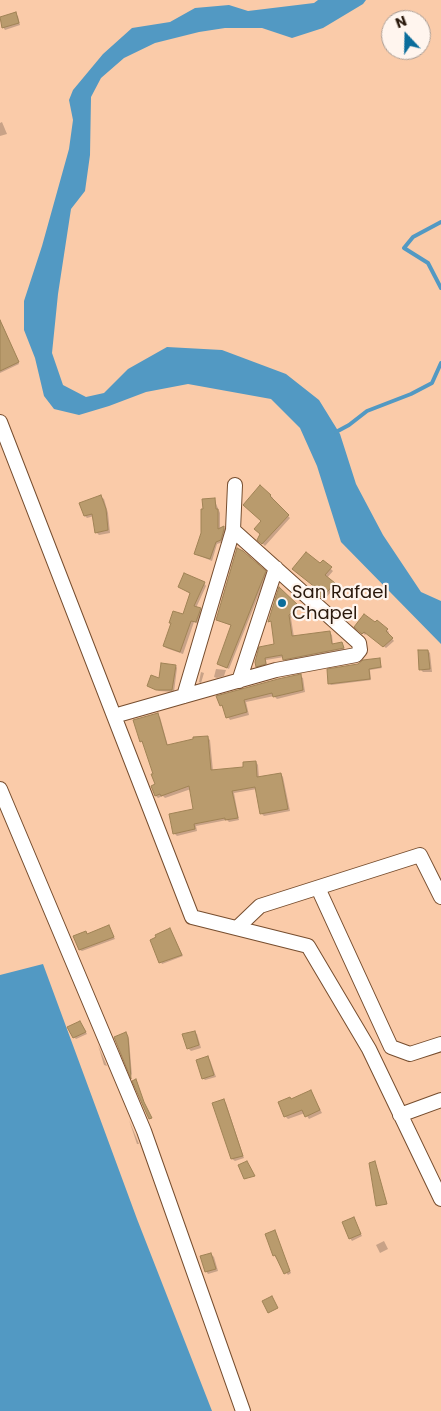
<!DOCTYPE html>
<html>
<head>
<meta charset="utf-8">
<style>
	body { margin:0 }
	#map { position:relative; width:441px; height:1411px; overflow:hidden; background:#facba9; font-family:Poppins,sans-serif }
	canvas { display:block }
	.north { position:absolute; left:381px; top:10px; width:50px; height:50px; box-sizing:border-box; background:#fff5ee; border:1px solid #aa9d94; border-radius:50%; rotate:339deg; font-size:14px; font-weight:700; line-height:20px; text-align:center; color:#2b1a0d }
	.north::after { content:''; display:block; margin:auto; width:18px; height:22px; background:#0b6d9b; clip-path:polygon(50% 0,100% 100%,50% 72%,0 100%) }
</style>
</head>
<body>
<div id="map">
<canvas width="441" height="1411"></canvas>
<div class="north">N</div>
</div>
<script>
const ctx = document.querySelector('canvas').getContext('2d');
ctx.lineJoin = 'round';
function paint(path, color) {
  ctx.fillStyle = color;
  ctx.fill(path, 'evenodd');
}
function shape(rows) {
  const path = new Path2D();
  for (const r of rows) {
    path.moveTo(r[0], r[1]);
    for (let i = 2; i < r.length; i += 2) path.lineTo(r[i], r[i + 1]);
  }
  return path;
}
function strokePath(path, color, width, dash) {
  ctx.strokeStyle = color;
  ctx.lineWidth = width;
  ctx.lineCap = dash ? 'butt' : 'round';
  ctx.setLineDash(dash || []);
  ctx.stroke(path);
}
function write(font, color, halo, rows, align = 'center') {
  ctx.font = font + ' Poppins,sans-serif';
  ctx.lineWidth = 4.5;
  ctx.setLineDash([]);
  ctx.textBaseline = 'middle';
  ctx.strokeStyle = halo;
  ctx.fillStyle = color;
  for (const [text, x, y, turn = 0] of rows) {
    ctx.save();
    ctx.translate(x, y);
    ctx.rotate((+turn || 0) * Math.PI / 180);
    ctx.textAlign = isNaN(turn) ? turn : align;
    if (halo) ctx.strokeText(text, 0, 0);
    ctx.fillText(text, 0, 0);
    ctx.restore();
  }
}
paint(shape([
	[318,0,366,0,363,4,323,28,292,38,262,28,225,28,199,32,155,43,124,58,101,78,91,97,90,155,85,191,71,209,58,294,52,353,63,385,86,397,104,393,128,369,167,347,222,350,286,374,319,400,340,434,356,484,383,535,421,592,441,601,441,644,341,542,317,466,300,428,271,399,188,384,146,392,109,406,79,415,54,409,44,396,35,358,24,330,24,301,42,246,69,149,73,120,69,100,73,90,103,54,132,28,170,22,195,8,229,5,248,11,314,3],
	[43,964,137,1219,212,1411,0,1411,0,975]
]), '#5299c3');
paint(shape([
	[15,14,18,16,20,25,5,30,3,27],
	[2,122,7,134,0,136,0,123],
	[0,325,3,326,19,364,0,373],
	[260,486,273,498,271,499,290,518,265,546,258,539,261,534,263,521],
	[101,497,104,499,108,513,110,533,99,535,96,532,94,516,87,518,85,516],
	[214,499,220,513,220,529,224,528,226,530,223,542,217,544,212,561,195,554],
	[242,552,267,574,229,669,218,664,232,626,217,620],
	[323,562,333,571,327,578,336,586,325,599,315,591,318,588,320,565],
	[204,583,206,586,196,608,202,612,198,624,194,622,183,654,166,648,164,646,184,616,191,594,179,587],
	[280,589,300,608,291,618,294,637,330,633,332,635,333,645,342,643,345,650,286,661,284,657,266,660,267,666,259,668,257,666,276,645,273,622,269,621],
	[377,621,389,632,388,634,394,641,386,648,367,633,365,635,356,627],
	[428,651,430,653,432,672,423,672,421,670],
	[379,659,382,668,370,670,371,680,331,685,329,683,358,665],
	[176,666,177,668,174,692,159,691,149,686,161,680],
	[216,669,226,670,224,676,217,678,214,677],
	[201,672,204,673,201,683,199,682],
	[300,676,303,678,305,692,277,699,274,696,246,702,249,715,230,720,221,705],
	[157,714,160,717,168,746,207,737,210,740,213,771,244,768,256,762,258,765,259,778,281,774,283,777,290,811,264,816,261,813,257,789,234,793,239,820,229,822,227,820,196,826,197,831,177,836,174,833,195,810,191,789,165,798,163,796,158,798,156,796,157,785,155,774,144,745,141,741],
	[109,927,115,939,82,951,80,950,85,932,87,934],
	[170,929,183,956,162,964,152,941],
	[80,1022,87,1034,76,1039,74,1037],
	[194,1032,197,1034,201,1048,191,1051,188,1048],
	[126,1033,129,1039,132,1076,116,1038],
	[98,1045,107,1066,104,1065],
	[208,1057,210,1060,216,1077,205,1080,203,1078],
	[311,1092,322,1113,309,1119,305,1113,288,1119,285,1116,291,1100],
	[223,1100,226,1103,244,1158,235,1161,232,1159,214,1104],
	[129,1120,139,1144,137,1144],
	[353,1219,362,1236,352,1241,350,1238],
	[275,1232,291,1273,288,1275,274,1255,267,1234],
	[384,1241,388,1249,380,1253,376,1245],
	[211,1254,214,1257,218,1271,208,1274,206,1271]
]), '#0003');
strokePath(shape([
	[441,222,413,237,404,248,428,263,441,288],
	[336,432,349,425,367,411,411,394,432,383,441,363]
]), '#5299c3', 4);
const building = shape([
	[16,12,19,23,2,28,0,17,16,12],
	[0,320,19,362,0,371,0,320],
	[260,485,271,495,270,496,289,515,262,544,257,540,260,534,254,529,261,521,243,505,260,485],
	[101,495,106,509,108,530,95,533,92,514,84,516,79,503,101,495],
	[215,498,216,509,218,509,218,529,224,526,224,529,221,540,216,542,210,559,194,554,201,533,201,509,203,509,202,499,215,498],
	[237,548,243,551,266,571,227,668,217,664,231,625,216,620,237,548],
	[306,552,320,563,323,560,332,567,325,575,335,583,322,598,314,591,316,588,292,569,306,552],
	[184,573,205,582,194,606,201,608,196,622,191,621,180,652,163,646,171,623,169,623,173,611,183,614,190,593,178,587,184,573],
	[279,587,299,606,289,615,292,636,330,631,332,644,342,642,344,648,283,660,282,655,265,658,266,664,256,667,255,662,259,647,274,644,271,621,268,622,279,587],
	[364,614,375,622,377,620,388,629,386,631,393,638,383,647,364,632,362,634,354,627,364,614],
	[418,650,428,650,430,669,419,670,418,650],
	[380,658,381,667,369,669,370,679,328,684,327,669,358,664,363,660,380,658],
	[161,663,176,665,172,690,156,690,147,686,151,675,159,678,161,663],
	[301,674,303,690,273,697,272,693,244,700,247,712,226,718,222,705,220,706,216,696,278,679,301,674],
	[158,713,167,745,193,739,193,737,208,736,211,770,243,767,243,762,256,761,257,777,281,773,288,809,260,814,255,787,232,791,238,818,225,820,225,818,194,824,195,829,173,834,169,814,193,809,189,786,161,796,160,794,155,796,151,786,155,784,151,774,153,774,142,741,140,742,133,720,158,713],
	[109,925,114,937,79,950,73,936,86,931,87,934,109,925],
	[170,928,182,955,159,963,150,940,156,937,155,935,170,928],
	[80,1021,86,1032,73,1038,67,1027,80,1021],
	[195,1031,199,1045,187,1049,182,1034,195,1031],
	[126,1032,128,1037,131,1079,114,1037,126,1032],
	[208,1056,214,1075,202,1079,196,1060,208,1056],
	[136,1079,144,1102,152,1118,149,1119,132,1081,136,1079],
	[311,1090,320,1110,305,1117,302,1110,284,1117,278,1102,290,1097,291,1099,311,1090],
	[224,1099,243,1156,231,1159,212,1103,224,1099],
	[247,1161,255,1176,244,1179,238,1165,247,1161],
	[375,1161,387,1204,376,1206,369,1163,375,1161],
	[354,1217,361,1234,349,1239,342,1222,354,1217],
	[275,1230,290,1271,284,1274,275,1255,273,1256,265,1234,275,1230],
	[211,1253,216,1269,205,1272,200,1256,211,1253],
	[272,1296,278,1308,268,1313,262,1301,272,1296]
]);
paint(building, '#b99b6d');
strokePath(building, '#a08356', 1);
const minor = shape([
	[0,422,192,917,308,946,369,1049,441,1199],
	[233,530,235,485],
	[239,681,276,568],
	[114,716,184,696,276,670,356,655,360,650,359,643,233,530,184,696],
	[0,789,144,1131,243,1411],
	[318,888,391,1047,410,1054,441,1044],
	[237,928,260,906,420,855,441,897],
	[400,1115,441,1100]
]);
strokePath(minor, '#764d2e', 16);
strokePath(minor, '#fff', 14);
for (const [x, y, r, color] of [
	[282,603,5,"#0b6d9b"]
]) {
  const dot = new Path2D();
  dot.arc(x, y, r, 0, 2 * Math.PI);
  ctx.fillStyle = color;
  ctx.fill(dot);
  strokePath(dot, '#fff5ee', 2);
}
write('18px', '#2b1a0d', '#fff5ee', [
	["San Rafael",292,593],
	["Chapel",292,614]
], 'left');
</script>
</body>
</html>
